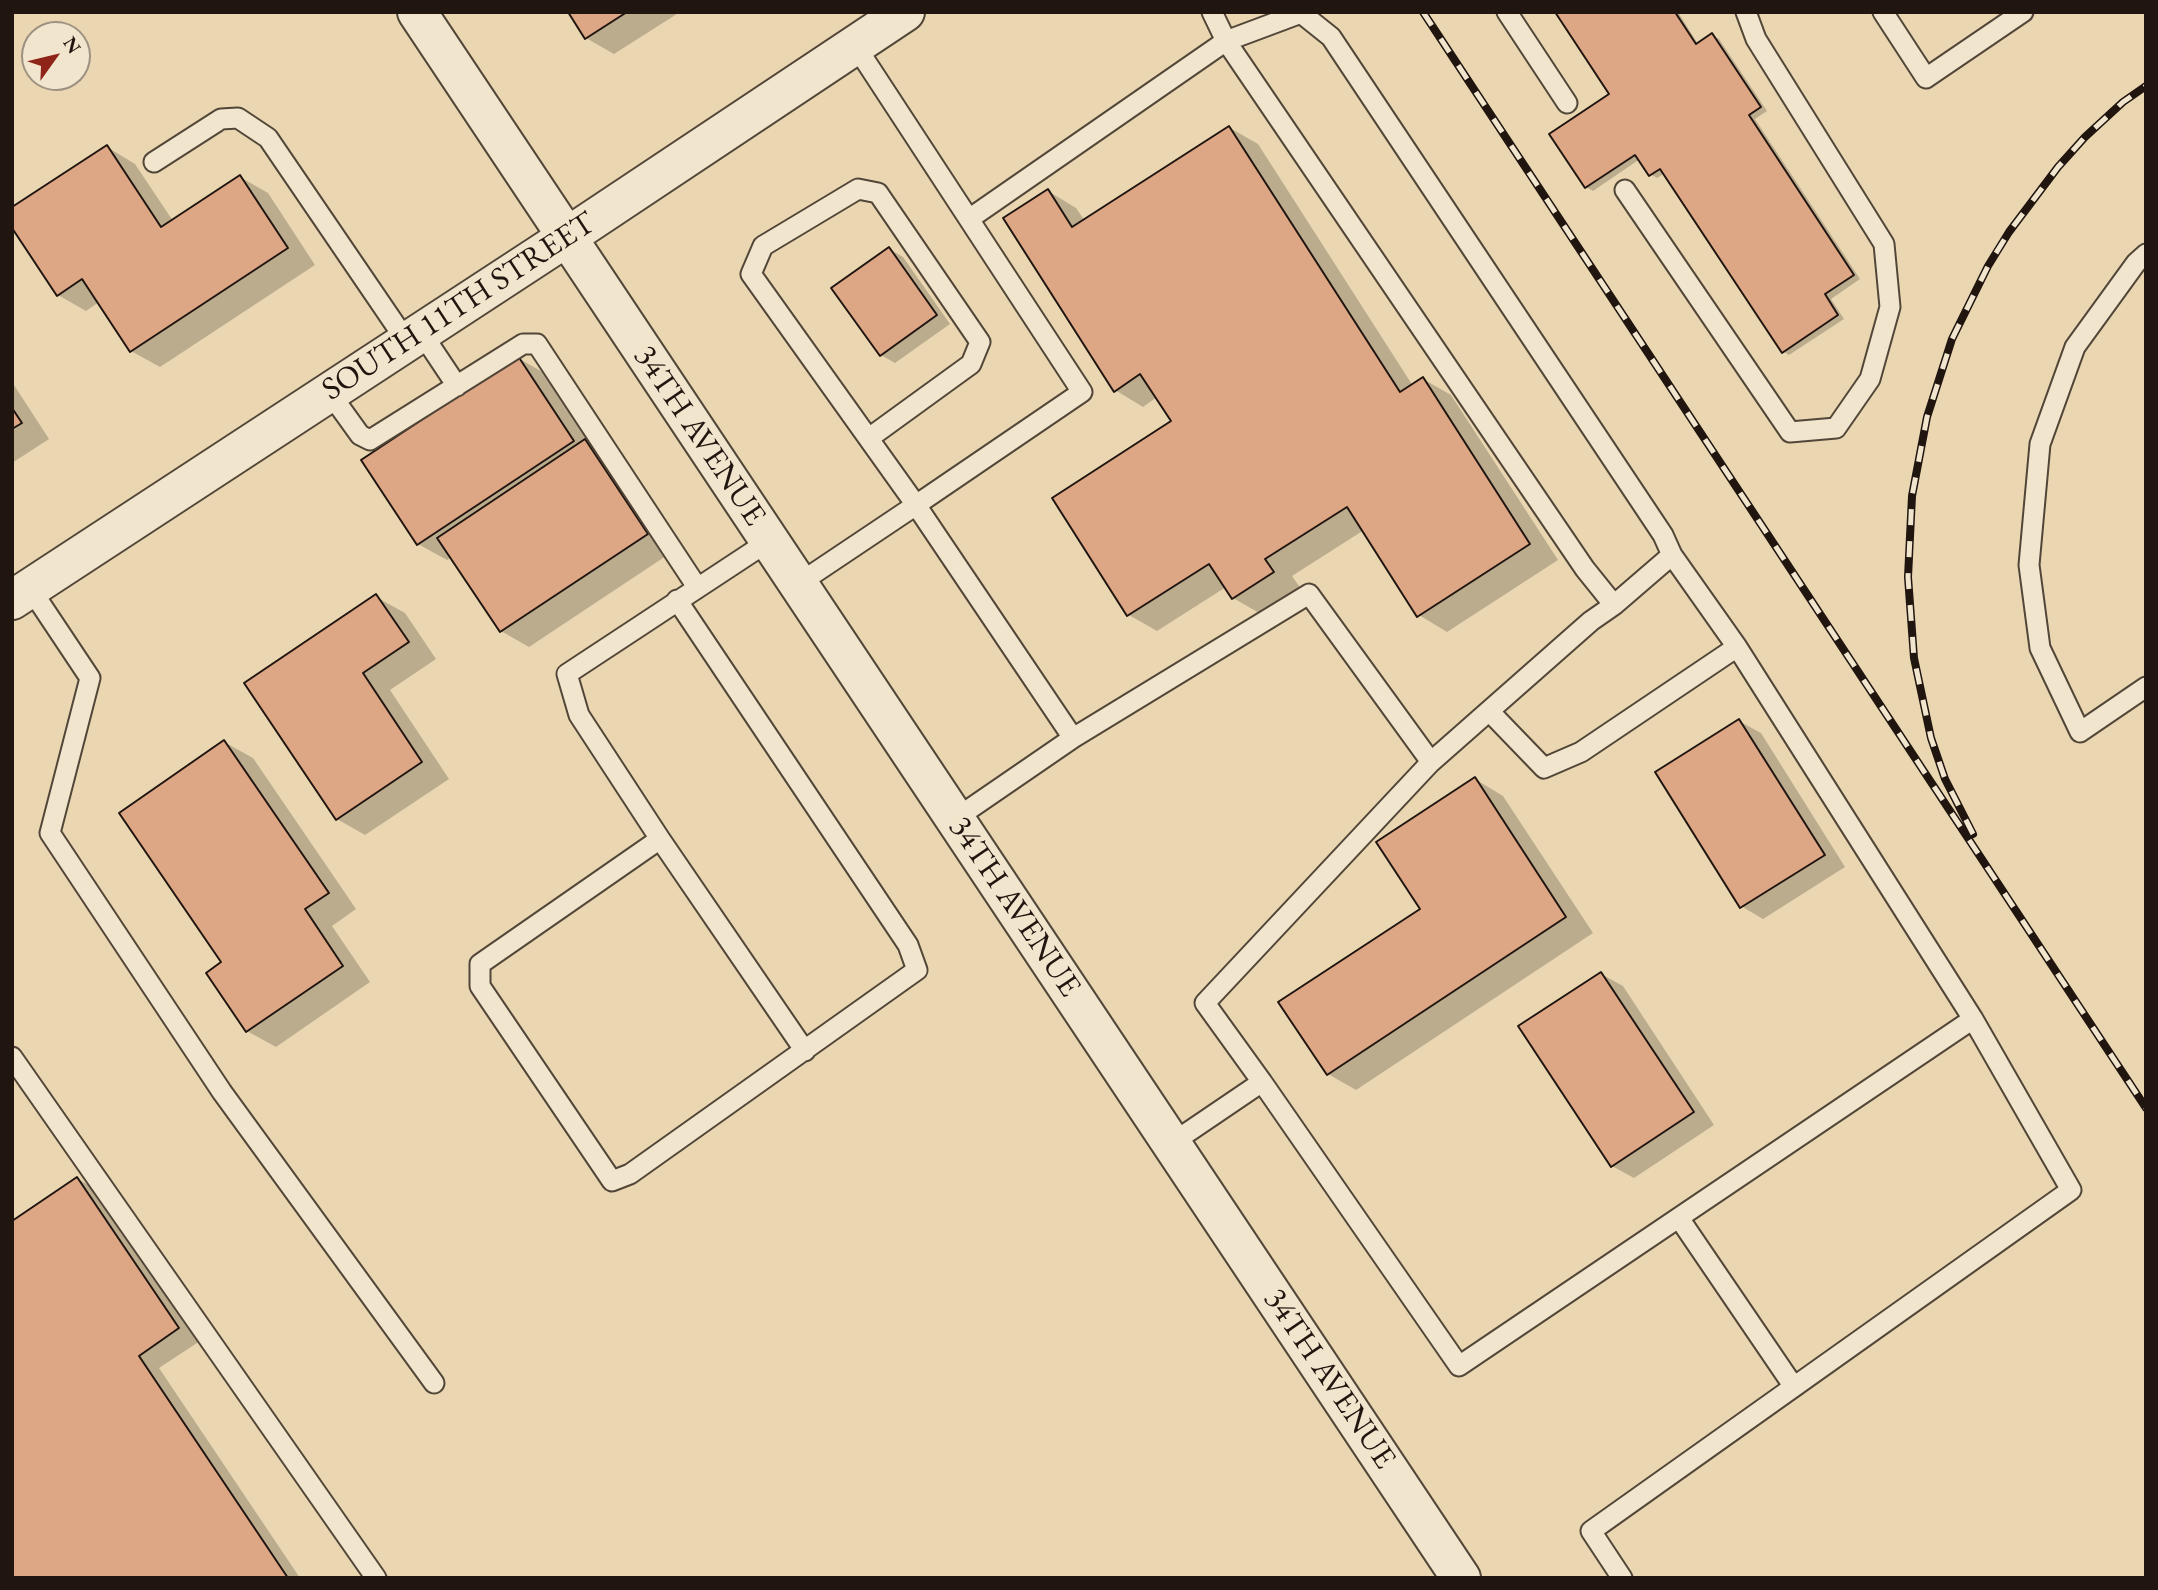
<!DOCTYPE html>
<html>
<head>
<meta charset="utf-8">
<style>
	body { margin:0 }
	#map { position:relative; width:2158px; height:1590px; overflow:hidden; background:#ead7b2; font-family:"EB Garamond",serif }
	canvas { display:block }
	.frame { position:absolute; inset:0; border:14px solid #20150f; pointer-events:none }
	.north { position:absolute; left:21px; top:21px; width:70px; height:70px; box-sizing:border-box; background:#f1e5cd; border:2px solid #9d9281; border-radius:50%; rotate:56deg; font-size:19px; font-weight:700; line-height:28px; text-align:center; color:#20150f }
	.north::after { content:''; display:block; margin:auto; width:24px; height:32px; background:#8f2418; clip-path:polygon(50% 0,100% 100%,50% 72%,0 100%) }
</style>
</head>
<body>
<div id="map">
<canvas width="2158" height="1590"></canvas>
<div class="frame"></div>
<div class="north">N</div>
</div>
<script>
const ctx = document.querySelector('canvas').getContext('2d');
ctx.lineJoin = 'round';
function paint(path, color) {
  ctx.fillStyle = color;
  ctx.fill(path, 'evenodd');
}
function shape(rows) {
  const path = new Path2D();
  for (const r of rows) {
    path.moveTo(r[0], r[1]);
    for (let i = 2; i < r.length; i += 2) path.lineTo(r[i], r[i + 1]);
  }
  return path;
}
function strokePath(path, color, width, dash) {
  ctx.strokeStyle = color;
  ctx.lineWidth = width;
  ctx.lineCap = dash ? 'butt' : 'round';
  ctx.setLineDash(dash || []);
  ctx.stroke(path);
}
function write(font, color, halo, rows, align = 'center') {
  ctx.font = font + ' "EB Garamond",serif';
  ctx.lineWidth = 6;
  ctx.setLineDash([]);
  ctx.textBaseline = 'middle';
  ctx.strokeStyle = halo;
  ctx.fillStyle = color;
  for (const [text, x, y, turn = 0] of rows) {
    ctx.save();
    ctx.translate(x, y);
    ctx.rotate((+turn || 0) * Math.PI / 180);
    ctx.textAlign = isNaN(turn) ? turn : align;
    if (halo) ctx.strokeText(text, 0, 0);
    ctx.fillText(text, 0, 0);
    ctx.restore();
  }
}
paint(shape([
	[570,12,680,12,614,54,586,38],
	[1557,12,1678,12,1698,44,1712,35,1719,39,1767,111,1755,119,1860,279,1831,299,1844,319,1789,355,1783,351,1665,173,1657,178,1650,174,1640,159,1593,191,1586,187,1612,95],
	[1230,128,1258,144,1413,386,1423,379,1451,395,1558,560,1447,632,1419,615,1364,530,1292,576,1301,589,1261,614,1233,598,1226,587,1157,631,1129,615,1173,422,1157,397,1143,407,1115,390,1048,191,1076,208,1085,221],
	[107,147,135,164,173,221,240,177,268,193,315,265,160,367,131,351,99,302,86,311,58,295],
	[889,249,903,257,950,324,895,363,881,355],
	[518,358,546,374,675,550,529,647,501,631,452,557,447,560,418,544],
	[12,382,49,439,12,463],
	[376,597,405,613,436,659,390,690,449,779,365,835,337,819],
	[1739,721,1761,733,1845,867,1763,919,1741,906],
	[224,742,253,758,356,909,332,926,370,982,276,1047,247,1031,224,962],
	[1475,779,1503,796,1593,933,1356,1090,1328,1074,1423,909],
	[1601,974,1623,986,1714,1125,1634,1178,1612,1166],
	[78,1179,99,1191,200,1341,159,1368,300,1578,12,1578]
]), '#0003');
const building = shape([
	[568,12,627,12,585,39,568,12],
	[1555,12,1675,12,1696,44,1712,33,1761,107,1749,115,1854,275,1825,294,1838,315,1782,353,1660,169,1649,176,1635,155,1585,188,1549,134,1609,94,1555,12],
	[1229,126,1400,392,1423,377,1530,544,1417,617,1347,507,1265,559,1274,572,1232,599,1209,564,1127,616,1052,498,1171,421,1140,374,1114,392,1003,218,1048,189,1072,227,1229,126],
	[107,145,161,227,240,175,288,248,130,352,82,279,57,296,12,228,12,207,107,145],
	[889,247,937,315,880,356,831,288,889,247],
	[518,356,574,441,417,545,361,460,518,356],
	[12,408,22,423,12,429,12,408],
	[585,439,648,534,500,632,437,538,585,439],
	[376,594,409,642,363,673,422,762,336,820,244,683,376,594],
	[1739,719,1825,855,1740,908,1655,772,1739,719],
	[224,740,329,893,305,909,343,966,246,1032,206,973,221,962,119,813,224,740],
	[1475,777,1566,917,1327,1075,1278,1002,1420,909,1376,842,1475,777],
	[1601,972,1694,1112,1611,1167,1518,1026,1601,972],
	[77,1177,179,1328,139,1356,288,1578,12,1578,12,1221,77,1177]
]);
paint(building, '#dda786');
strokePath(building, '#20150f', 2);
const service = shape([
	[1507,12,1567,103],
	[1883,12,1926,78,2023,12],
	[855,45,1082,392,916,505,1073,738,955,819],
	[154,162,221,119,238,118,268,138,407,342],
	[1625,190,1790,432,1836,428,1870,379,1890,307,1884,244,1756,39,1746,12],
	[969,219,1226,41,1212,12],
	[2146,254,2136,263,2075,347,2040,444,2029,565,2040,648,2080,732,2146,687],
	[421,332,457,386],
	[329,392,360,435,370,440,523,344,537,344,697,587],
	[769,541,567,674,579,715,660,839,805,1051],
	[798,584,916,505,751,274,763,246,858,189,878,193,980,342,971,364,869,438],
	[30,588,90,678,50,833,222,1092,434,1383],
	[1737,647,1973,1019],
	[1489,711,1544,768,1581,752,1737,647,1672,555],
	[1073,738,1309,594,1431,762,1205,1003,1262,1082,1172,1143],
	[1431,762,1591,621,1614,605,1585,569,1226,41,1301,13,1331,37,1663,535,1672,555,1614,605],
	[660,839,480,964,480,986,612,1181,630,1174,917,970,908,945,677,600],
	[12,1057,376,1578],
	[1262,1082,1459,1366,1973,1019,2071,1190,1591,1531,1622,1578],
	[1679,1218,1794,1387]
]);
const minor = shape([
	[417,12,567,237]
]);
const tertiary = shape([
	[567,237,1461,1578],
	[12,600,567,237,905,12]
]);
strokePath(service, '#524638', 23);
strokePath(minor, '#524638', 42);
strokePath(tertiary, '#524638', 42);
strokePath(service, '#f1e5cd', 19);
strokePath(minor, '#f1e5cd', 38);
strokePath(tertiary, '#f1e5cd', 38);
const rail = shape([
	[1423,12,2146,1108],
	[1973,834,1945,779,1931,738,1914,658,1908,577,1912,496,1927,417,1952,339,1988,266,2009,232,2058,167,2085,137,2123,102,2146,86]
]);
strokePath(rail, '#20150f', 8);
strokePath(rail, '#f1e5cd', 5, [16]);
write('32px', '#20150f', '#f1e5cd', [
	["SOUTH 11TH STREET",459,307,-33],
	["34TH AVENUE",699,436,56],
	["34TH AVENUE",1014,907,56],
	["34TH AVENUE",1329,1379,56]
]);
</script>
</body>
</html>
